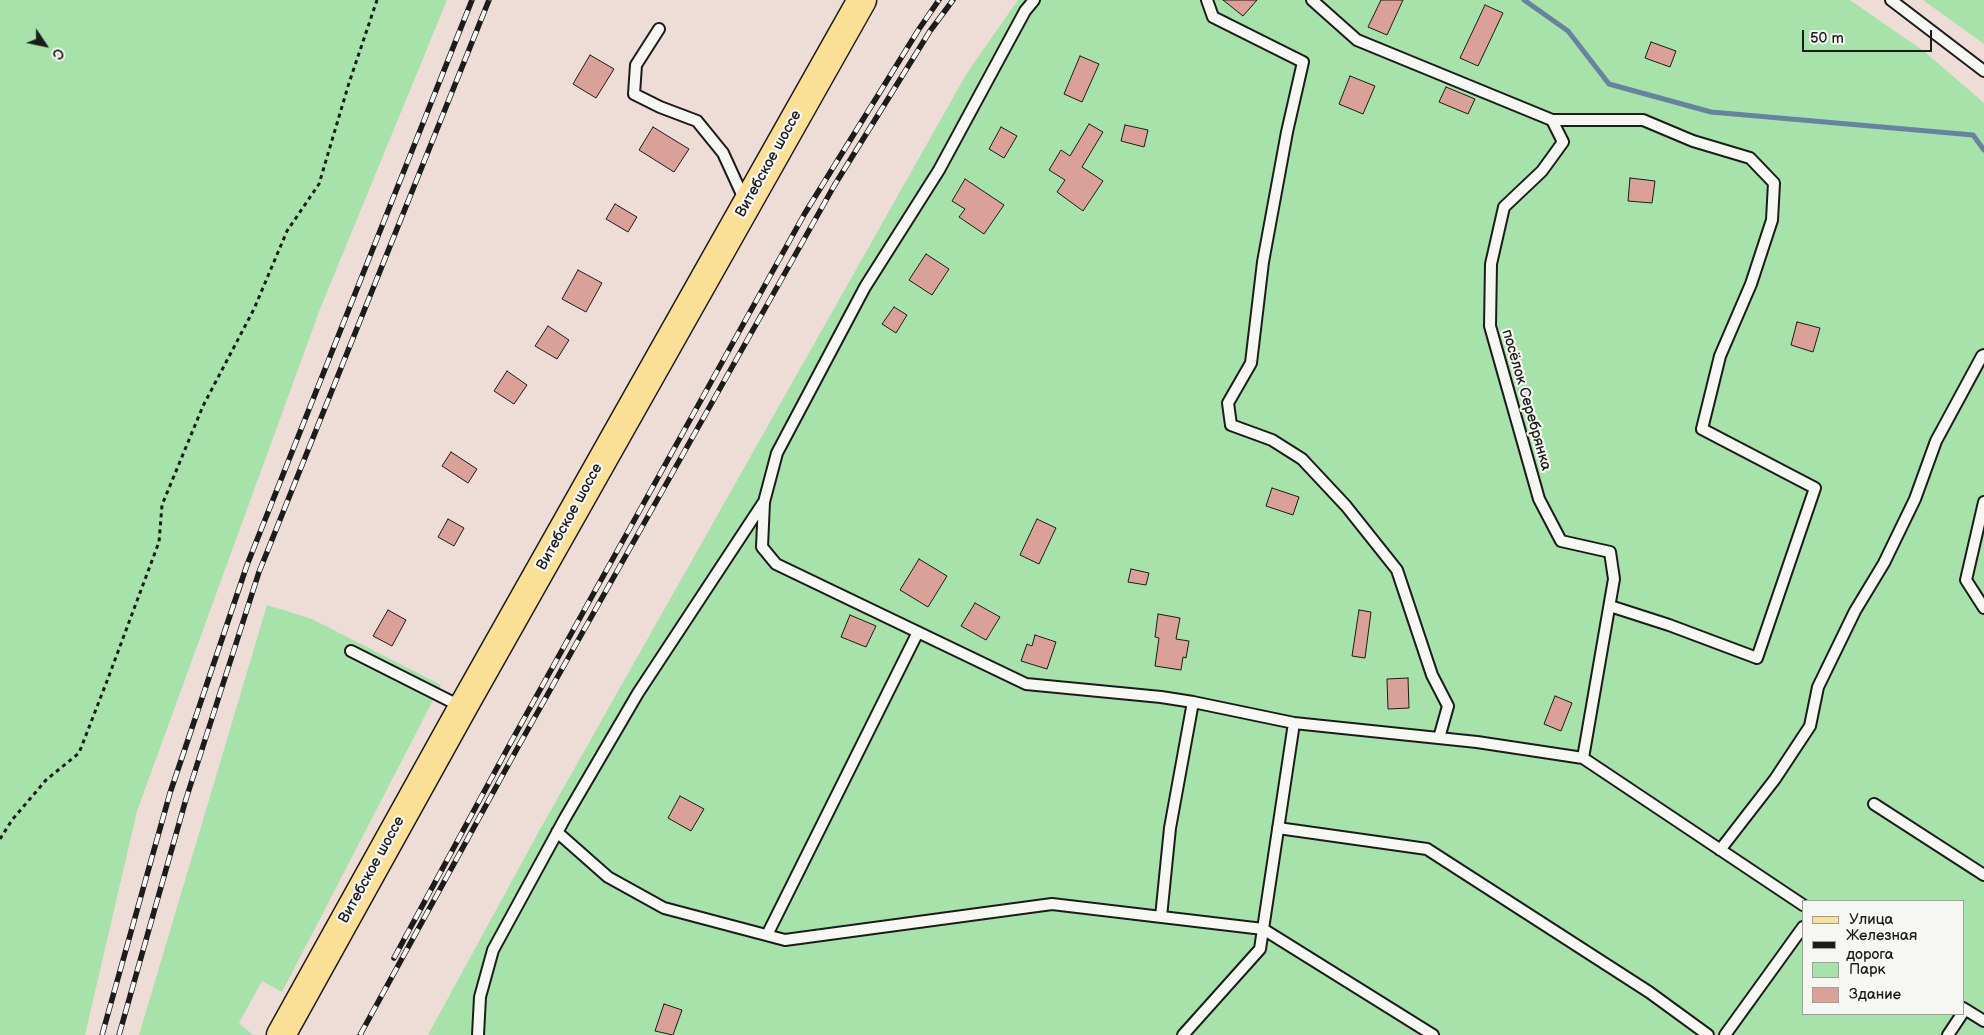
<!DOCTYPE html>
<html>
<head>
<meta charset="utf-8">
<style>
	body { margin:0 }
	#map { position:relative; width:1984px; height:1035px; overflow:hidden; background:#eedcd7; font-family:"Balsamiq Sans",sans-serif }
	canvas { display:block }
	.legend { position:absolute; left:1802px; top:900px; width:162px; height:115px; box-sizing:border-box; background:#f6f6f2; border:1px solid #9f9f9c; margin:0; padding:6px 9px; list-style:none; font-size:15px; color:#1c1c1c }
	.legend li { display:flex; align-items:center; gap:10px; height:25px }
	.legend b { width:25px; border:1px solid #9f9f9c }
	.north { position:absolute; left:20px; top:20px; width:50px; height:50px; -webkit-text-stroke:4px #f6f6f2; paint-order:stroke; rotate:124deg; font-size:14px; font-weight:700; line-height:20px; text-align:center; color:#1c1c1c }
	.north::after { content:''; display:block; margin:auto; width:18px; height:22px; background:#1c1c1c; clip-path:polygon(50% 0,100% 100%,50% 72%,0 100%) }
	.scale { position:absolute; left:1802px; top:30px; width:130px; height:22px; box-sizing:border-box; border:2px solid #1c1c1c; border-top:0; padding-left:6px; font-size:15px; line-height:18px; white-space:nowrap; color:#1c1c1c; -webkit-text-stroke:4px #f6f6f2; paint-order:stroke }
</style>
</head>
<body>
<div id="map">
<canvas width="1984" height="1035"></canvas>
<ul class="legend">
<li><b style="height:6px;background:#fadf96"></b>Улица</li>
<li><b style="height:6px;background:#1c1c1c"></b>Железная дорога</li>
<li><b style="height:14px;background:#a6e2a9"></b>Парк</li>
<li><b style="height:14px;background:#daa199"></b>Здание</li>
</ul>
<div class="north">С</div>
<div class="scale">50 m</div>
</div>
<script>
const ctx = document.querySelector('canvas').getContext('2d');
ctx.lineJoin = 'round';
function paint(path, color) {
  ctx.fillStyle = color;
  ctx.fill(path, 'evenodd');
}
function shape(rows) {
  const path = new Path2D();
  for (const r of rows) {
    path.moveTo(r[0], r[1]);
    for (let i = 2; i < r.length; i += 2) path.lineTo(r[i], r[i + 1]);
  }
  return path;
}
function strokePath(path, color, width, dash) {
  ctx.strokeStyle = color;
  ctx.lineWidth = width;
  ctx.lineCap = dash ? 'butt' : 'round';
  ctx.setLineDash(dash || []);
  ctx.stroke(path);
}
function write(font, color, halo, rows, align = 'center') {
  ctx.font = font + ' "Balsamiq Sans",sans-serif';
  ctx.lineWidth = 4.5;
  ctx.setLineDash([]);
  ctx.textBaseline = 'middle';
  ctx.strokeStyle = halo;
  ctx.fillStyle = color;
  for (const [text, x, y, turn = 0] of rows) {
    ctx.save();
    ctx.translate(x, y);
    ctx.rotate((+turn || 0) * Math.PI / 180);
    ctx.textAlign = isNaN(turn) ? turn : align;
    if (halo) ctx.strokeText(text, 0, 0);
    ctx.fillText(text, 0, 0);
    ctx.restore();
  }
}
paint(shape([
	[0,0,447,0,320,309,137,811,85,1035,0,1035],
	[1018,0,1850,0,1925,52,1984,103,1984,1035,428,1035,538,833,967,73],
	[1803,901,1963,901,1963,1014,1803,1014],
	[1923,0,1984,0,1984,44],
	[267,605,312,619,441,685,282,992,262,981,239,1023,253,1035,139,1035]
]), '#a6e2a9');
strokePath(shape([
	[1524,0,1568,31,1609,84,1711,112,1973,135,1984,150]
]), '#68839e', 5);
const building = shape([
	[1223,0,1257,0,1243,16,1223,0],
	[1381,0,1403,0,1387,35,1368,27,1381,0],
	[1485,5,1503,13,1478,66,1460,58,1485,5],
	[1651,42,1676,51,1670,67,1645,58,1651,42],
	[590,55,614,69,596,98,573,84,590,55],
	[1080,56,1099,64,1082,102,1064,94,1080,56],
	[1350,76,1375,86,1363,114,1339,104,1350,76],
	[1446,87,1475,99,1468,114,1439,102,1446,87],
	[1089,124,1103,132,1082,167,1103,181,1083,211,1057,192,1065,180,1049,170,1061,150,1070,156,1089,124],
	[1125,125,1148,130,1144,147,1121,141,1125,125],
	[653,127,689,149,674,172,639,150,653,127],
	[1001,127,1017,136,1004,158,989,149,1001,127],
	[1630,178,1655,181,1652,203,1628,201,1630,178],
	[965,179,1004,205,984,234,959,217,965,209,952,201,965,179],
	[615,204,637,217,628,232,606,219,615,204],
	[926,254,949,269,932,295,909,280,926,254],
	[578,270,602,283,586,312,562,299,578,270],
	[894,307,907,315,896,333,882,324,894,307],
	[1797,322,1820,328,1813,352,1791,345,1797,322],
	[548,326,569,340,557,359,535,346,548,326],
	[507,371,527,385,514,404,494,391,507,371],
	[451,452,477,469,468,483,442,466,451,452],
	[1272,488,1299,497,1293,515,1266,506,1272,488],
	[448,519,464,528,454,546,438,537,448,519],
	[1037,519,1056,528,1039,564,1020,555,1037,519],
	[919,559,947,576,928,607,900,590,919,559],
	[1131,569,1149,573,1146,585,1128,582,1131,569],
	[975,603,1000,617,986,640,961,626,975,603],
	[388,610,406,620,392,646,373,636,388,610],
	[1359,610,1371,612,1365,658,1352,656,1359,610],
	[1158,614,1180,618,1176,639,1189,641,1186,658,1183,657,1181,670,1155,666,1159,638,1155,637,1158,614],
	[850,615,876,626,866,647,841,637,850,615],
	[1035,635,1056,642,1047,669,1021,661,1027,644,1032,646,1035,635],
	[1408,678,1409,708,1388,709,1387,679,1408,678],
	[1555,696,1572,703,1561,731,1544,724,1555,696],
	[680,796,704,809,691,831,668,818,680,796],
	[664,1004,682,1010,673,1035,655,1031,664,1004]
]);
paint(building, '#daa199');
strokePath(building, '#1c1c1c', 1);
const lane = shape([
	[1034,0,1025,11,939,170,865,287,777,453,764,502,762,547,776,564,1026,684,1161,697,1193,702,1294,723,1477,742,1583,758,1803,905],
	[1207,0,1213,17,1303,62,1287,132,1263,262,1251,363,1228,403,1231,425,1272,440,1302,459,1346,506,1397,570,1432,675,1448,706,1439,738],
	[1312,0,1357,40,1552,120,1563,142,1542,171,1504,207,1491,264,1490,326,1539,499,1561,541,1610,552,1614,579,1583,758],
	[1891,0,1984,71],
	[659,29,636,65,634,94,660,107,697,121,723,153,745,201],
	[1552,120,1643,120,1693,141,1750,158,1774,183,1772,220,1751,284,1720,356,1702,429,1815,488,1757,658,1669,625,1610,606],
	[1984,502,1966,580,1984,608],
	[351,651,462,707],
	[1874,804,1984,875],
	[1278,828,1427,849,1649,992,1708,1035],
	[557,832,608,877,664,908,785,940,1052,904,1263,929,1433,1035],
	[1720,850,1775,779,1810,726,1818,687,1855,611,1884,563,1915,499,1936,441,1982,356,1984,355],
	[1161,917,1170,828,1193,702],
	[767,935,918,632],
	[1963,1008,1984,1021],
	[478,1035,480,997,493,950,565,818,638,693,763,503],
	[1183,1035,1260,949,1294,723],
	[1725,1035,1803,927],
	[1948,1035,1962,1014]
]);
const primary = shape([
	[281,1035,463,707,862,0]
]);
strokePath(lane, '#1c1c1c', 14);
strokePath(primary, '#1c1c1c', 31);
strokePath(shape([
	[0,839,12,820,46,780,79,753,107,681,159,542,162,505,203,406,254,309,287,231,319,184,349,83,377,0]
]), '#1c1c1c', 3, [4, 4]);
strokePath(lane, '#f6f6f2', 10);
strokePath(primary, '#fadf96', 28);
const rail = shape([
	[394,958,511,742,805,213,919,29,939,0],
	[102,1035,170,793,247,565,472,0],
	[119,1035,186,799,259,572,489,0],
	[360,1035,518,747,834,186,930,31,953,0]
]);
strokePath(rail, '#1c1c1c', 5.5);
strokePath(rail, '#f6f6f2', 4, [11]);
write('15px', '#1c1c1c', '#f6f6f2', [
	["Витебское шоссе",769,164,-61],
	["посёлок Серебрянка",1526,400,74],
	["Витебское шоссе",570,517,-61],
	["Витебское шоссе",372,870,-61]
]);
</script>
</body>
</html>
